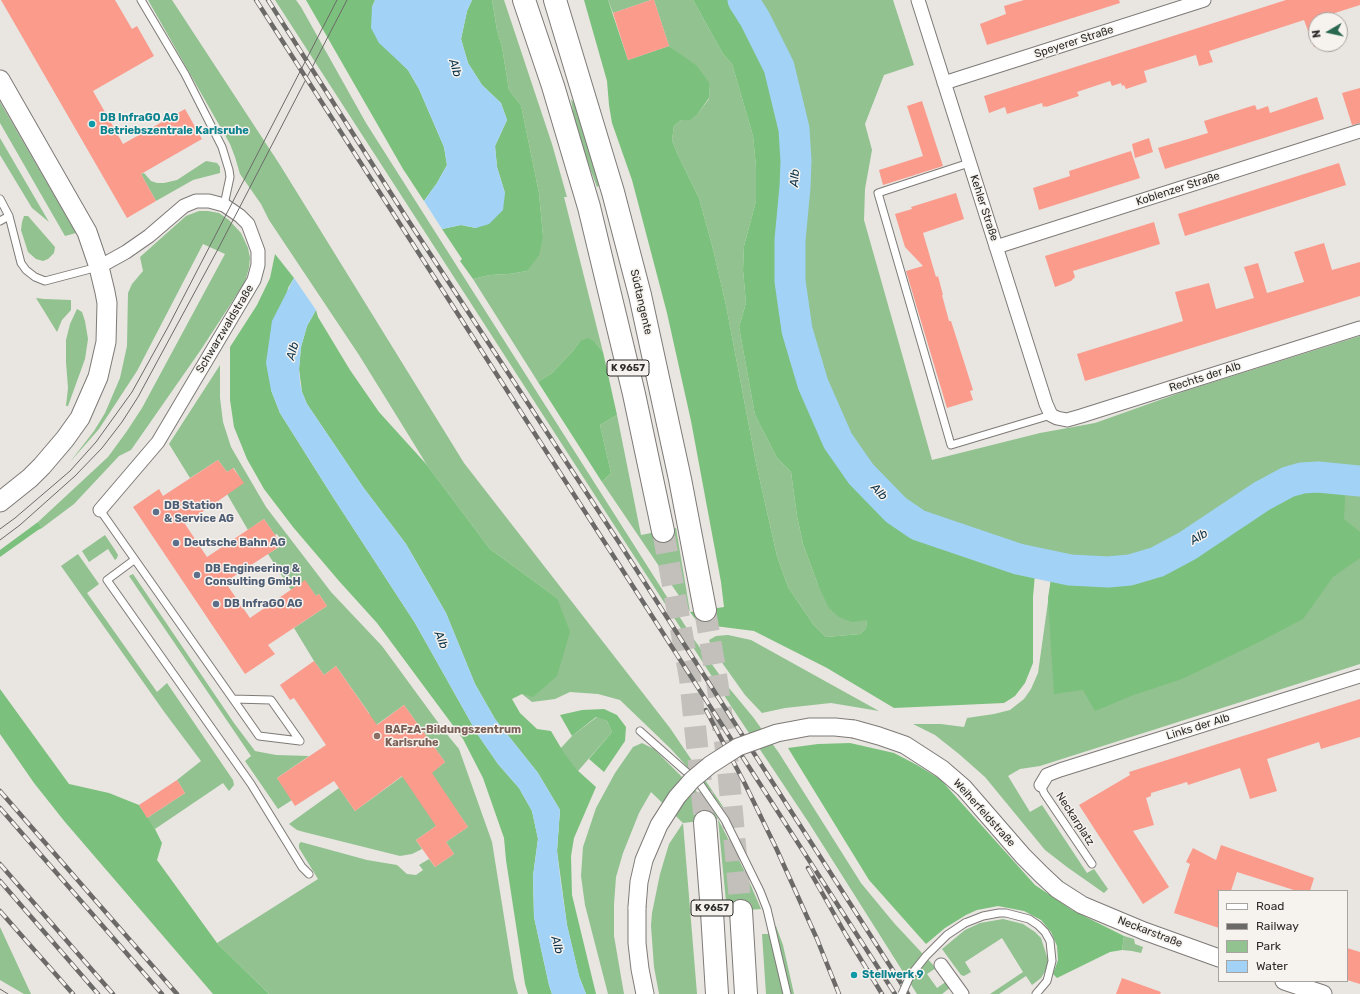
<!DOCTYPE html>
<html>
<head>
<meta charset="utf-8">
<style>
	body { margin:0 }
	#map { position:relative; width:1360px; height:994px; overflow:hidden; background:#e9e5e1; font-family:Rubik,sans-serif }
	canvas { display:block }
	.legend { position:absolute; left:1218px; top:890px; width:130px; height:92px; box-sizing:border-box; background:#f6f2ee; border:1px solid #a6a3a0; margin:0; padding:5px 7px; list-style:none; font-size:12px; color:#2d2c2a }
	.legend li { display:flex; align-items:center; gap:8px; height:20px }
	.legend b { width:20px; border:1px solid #a6a3a0 }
	.north { position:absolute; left:1308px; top:12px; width:40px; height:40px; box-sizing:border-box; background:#f6f2ee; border:1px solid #a6a3a0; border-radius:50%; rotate:261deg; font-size:11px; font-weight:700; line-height:16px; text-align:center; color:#2d2c2a }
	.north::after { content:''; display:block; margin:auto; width:14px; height:18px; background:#2a6751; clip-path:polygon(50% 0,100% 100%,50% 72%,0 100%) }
</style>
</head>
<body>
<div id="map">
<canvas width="1360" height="994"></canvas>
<ul class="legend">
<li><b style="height:5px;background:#fff"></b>Road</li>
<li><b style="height:5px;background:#6c6a68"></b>Railway</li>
<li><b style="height:11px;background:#91c290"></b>Park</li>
<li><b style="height:11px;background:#a2d3f6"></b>Water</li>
</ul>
<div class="north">N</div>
</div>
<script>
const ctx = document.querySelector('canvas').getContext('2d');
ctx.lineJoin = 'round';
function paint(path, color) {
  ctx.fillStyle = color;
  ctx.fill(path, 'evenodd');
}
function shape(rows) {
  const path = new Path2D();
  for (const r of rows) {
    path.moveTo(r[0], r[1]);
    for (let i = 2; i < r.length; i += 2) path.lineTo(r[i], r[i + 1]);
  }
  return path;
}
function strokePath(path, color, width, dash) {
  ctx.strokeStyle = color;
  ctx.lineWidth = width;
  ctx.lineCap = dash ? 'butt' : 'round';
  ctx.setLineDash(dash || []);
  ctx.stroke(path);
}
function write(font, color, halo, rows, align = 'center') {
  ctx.font = font + ' Rubik,sans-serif';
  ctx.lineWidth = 3;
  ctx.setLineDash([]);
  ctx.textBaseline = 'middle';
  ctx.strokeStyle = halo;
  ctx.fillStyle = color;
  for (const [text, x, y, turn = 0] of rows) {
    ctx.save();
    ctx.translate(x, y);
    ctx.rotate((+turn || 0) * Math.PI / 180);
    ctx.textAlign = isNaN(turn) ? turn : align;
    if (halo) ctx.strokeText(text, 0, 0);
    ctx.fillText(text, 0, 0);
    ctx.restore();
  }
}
paint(shape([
	[148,0,172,0,280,165,464,463,670,728,730,817,709,791,671,749,620,700,598,694,570,692,555,699,532,702,522,694,557,598,490,549,427,465,359,355,269,220,261,204,240,174,235,157,230,144],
	[275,0,296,0,301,7,366,123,693,638,729,688,753,717,779,753,861,883,894,923,936,968,927,974,937,988,947,981,951,987,942,994,917,994,809,823,731,706],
	[492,0,504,0,552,144,567,197,564,197,603,352,595,342,580,341,572,352,552,373,538,382,473,279,490,275,509,274,527,271,543,236,539,193,521,105,509,90,502,47,497,30],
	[608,0,651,0,613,13],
	[654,0,693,0,723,54,732,64,753,136,756,167,756,201,744,246,743,270,746,303,739,327,755,415,777,458,791,472,797,516,803,544,818,585,867,620,866,628,860,634,826,637,813,624,788,587,777,556,756,463,726,305,712,245,699,198,677,153,672,140,674,126,681,120,699,112,709,99,710,84,679,54,669,46],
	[743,0,893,0,914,65,884,75,865,124,872,150,865,189,864,220,932,460,1040,433,1095,423,1185,391,1360,336,1360,664,1040,766,1020,769,1008,776,1030,812,1042,805,1087,873,1094,869,1108,889,1104,893,1067,867,1045,850,985,777,959,754,935,735,913,724,941,724,964,727,967,718,994,714,1010,710,1024,699,1031,689,1038,673,1053,566,1018,559,971,637,918,525,896,510,861,474,838,441,813,384,797,330,790,281,790,240,795,187,796,161,794,129,779,67,755,19],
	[571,99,578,108,598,178,599,186,597,187,580,142,574,119],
	[0,102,76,233,65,236,0,123],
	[0,138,49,222,32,208,0,155],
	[206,161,217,163,220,167,220,173,193,180,156,201,141,174,144,173,151,181,157,183,164,183,177,180],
	[199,211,208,211,219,213,229,220,241,233,248,248,250,258,249,268,245,282,200,351,131,450,119,456,74,504,42,528,38,522,108,457,127,431,142,408,225,254,203,244,137,371,99,429,70,462,94,431,105,413,120,378,127,346,128,293,132,284,143,271,140,257,186,216],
	[24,216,28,216,55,247,54,253,48,259,43,261,36,259,28,252,21,230,22,222],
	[36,298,44,299,71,300,71,310,62,320,57,332],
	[77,309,82,312,85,321,88,339,85,359,68,406,66,406,68,388,66,362,66,340,70,324],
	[220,365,220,398,223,422,231,447,266,507,331,592,382,646,445,732,459,749,492,842,514,979,518,994,269,994,217,943,318,879,299,848,299,844,301,842,367,860,397,865,407,874,416,875,423,870,419,865,429,859,435,867,454,854,446,842,468,827,431,773,445,762,404,705,372,728,369,713,336,666,324,675,314,661,294,628,327,606,319,594,316,596,305,581,291,590,268,554,284,544,277,534,275,535,264,519,248,530,227,494,243,483,234,468,227,472,218,460,190,478,169,444],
	[617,415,641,535,676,528,690,612,602,482,611,473,600,425],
	[105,535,115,550,118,555,117,558,115,560,108,549,89,562,82,551],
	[78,554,99,584,87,593,157,692,167,683,233,780,234,785,229,791,223,783,155,829,147,818,185,793,177,780,201,761,165,713,61,566],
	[133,574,234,723,255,751,276,755,309,756,277,778,292,800,278,809,245,761,251,756,129,576],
	[728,635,751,640,879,711,831,703,785,708,762,713,745,695,713,650,709,640,716,636],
	[597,717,607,721,612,732,572,778,549,761,572,736],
	[642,743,654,749,711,806,718,819,745,872,761,909,727,912,718,819,683,823,697,994,659,994,654,967,651,926,652,913,660,874,669,844,683,823,651,792,639,813,623,853,616,877,614,904,614,936,624,994,608,994,585,905,581,876,583,847,596,808,615,773,633,747],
	[411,770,436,826,416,840,422,849,412,854,400,856,304,832,297,830,289,824,339,788,355,811],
	[1003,919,1023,924,1035,932,1041,938,1048,960,1046,970,1041,978,1032,985,1026,976,999,994,990,994,1023,972,1002,938,965,962,971,972,964,976,961,975,942,949,965,930,980,923],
	[775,926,776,926,783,945,794,994,790,994],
	[0,927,31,994,24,994,0,980],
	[762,934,769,934,783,994,766,994],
	[1124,936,1134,939,1135,944,1143,947,1141,953,1132,951,1122,950]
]), '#91c290');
paint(shape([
	[306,0,375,0,372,7,395,57,408,70,419,89,444,147,447,165,437,183,424,201,403,169],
	[472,0,492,0,497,30,502,47,509,90,521,105,539,193,543,236,539,255,527,271,509,274,490,275,473,279,460,261,462,259,442,229,461,225,476,228,505,193,497,167,495,146,507,120,501,103,482,85,468,63,461,39,467,11],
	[584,0,608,0,628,60,669,46,697,66,710,84,709,98,699,112,690,120,681,120,674,126,672,140,677,153,699,198,712,245,726,305,756,463,777,556,788,587,813,624,826,637,860,634,866,628,867,620,852,622,839,617,829,608,818,585,803,544,797,516,791,472,777,458,755,415,739,327,746,303,743,270,744,246,756,201,756,167,753,136,732,64,723,54,693,0,743,0,755,19,779,67,794,129,796,161,795,187,790,240,790,281,797,330,813,384,838,441,861,474,896,510,918,525,1018,559,1036,563,1033,597,1033,663,1025,683,1015,696,1004,703,894,708,827,668,754,631,699,624,690,612,724,607,721,582,691,421,667,313,632,180,612,123,609,105,607,81],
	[275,254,294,278,288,288,271,390,280,413,331,494,415,623,478,735,498,764,519,788,532,811,538,839,533,876,534,917,549,985,552,994,528,994,525,984,506,860,504,838,483,778,463,739,377,623,339,581,293,527,264,489,247,459,234,427,230,400,230,347,257,305,270,278],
	[316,310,318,317,350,370,379,412,427,465,490,549,557,598,570,632,557,676,533,697,522,694,512,699,520,713,537,729,551,731,564,753,576,769,596,787,574,838,571,856,572,895,596,994,586,994,579,976,567,925,557,851,560,810,538,773,495,719,475,684,446,613,406,544,363,487,307,404,302,392,299,369,301,347,307,326],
	[588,338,595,342,603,352,617,415,600,425,611,473,602,482,538,382,552,373,572,352,580,341],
	[1318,477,1346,480,1344,519,1360,532,1360,558,1333,577,1303,619,1257,643,1182,679,1131,696,1095,711,1083,690,1054,694,1048,598,1053,566,1070,570,1108,572,1130,570,1157,562,1187,546,1262,496,1288,482],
	[38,522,42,528,38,530,0,557,0,550],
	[0,689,69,784,109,793,139,805,155,829,162,843,157,860,217,943,269,994,213,994,65,822,34,783,0,734],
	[604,709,617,715,626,727,625,741,604,772,589,759,612,732,607,721,596,717,572,736,560,715,582,710],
	[850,743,894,753,917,765,940,779,1035,885,1072,910,1124,936,1122,950,1110,952,1057,978,1053,974,1058,960,1057,946,1051,932,1041,920,1024,911,998,906,977,910,966,915,945,928,926,944,869,880,788,748,818,744]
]), '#7cc07d');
paint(shape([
	[375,0,472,0,467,11,461,39,468,63,482,85,501,103,507,120,495,146,497,167,505,193,503,210,489,224,476,228,461,225,442,229,424,201,437,183,447,165,444,147,419,89,408,70,379,43,371,28,372,7],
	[294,278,316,310,307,326,301,347,299,369,300,383,302,392,307,404,363,487,406,544,446,613,475,684,495,719,538,773,560,810,557,851,560,877,567,925,579,976,586,994,552,994,549,985,534,917,533,876,538,839,532,811,519,788,498,764,478,735,415,623,331,494,280,413,271,390,266,363,272,321]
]), '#a2d3f6');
strokePath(shape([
	[743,0,755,19,779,67,794,129,796,161,795,187,790,240,790,281,797,330,813,384,838,441,861,474,896,510,918,525,1018,559,1070,570,1108,572,1130,570,1157,562,1187,546,1262,496,1288,482,1302,478,1318,477,1360,481]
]), '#a2d3f6', 31);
paint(shape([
	[1,0,115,0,132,29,137,26,154,56,93,91,123,144,185,109,202,139,141,174,156,201,127,218],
	[651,0,654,0,669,46,628,60,613,13],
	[1024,0,1119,0,1120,3,987,45,980,24,1006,14,1004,6],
	[1286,0,1360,0,1360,5,1316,19,1316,47,1314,47,1304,20,1209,51,1213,62,1199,66,1196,55,1144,71,1147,82,1126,89,1124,85,1122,86,1121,83,1112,86,1110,81,1077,92,1079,96,1046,107,1046,106,1043,107,1042,103,1007,114,1005,107,989,113,984,96],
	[1360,88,1360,123,1352,125,1342,93],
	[1317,97,1324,119,1165,169,1158,148,1208,133,1204,121,1255,105,1257,110,1268,106,1270,113],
	[922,101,943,166,883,185,879,170,923,156,907,106],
	[1149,138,1153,152,1135,158,1132,144],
	[1131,151,1140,178,1039,210,1033,188,1070,176,1069,171],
	[1339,163,1346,185,1185,236,1178,214],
	[956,193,964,219,923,233,936,277,938,276,943,295,942,295,949,321,951,321,973,390,970,391,973,400,947,408,906,271,923,266,905,247,895,214,912,209,911,207],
	[1154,222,1160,244,1073,271,1075,277,1071,281,1055,287,1045,256],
	[1324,243,1332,270,1360,262,1360,296,1085,381,1077,354,1183,321,1175,292,1209,283,1216,309,1254,298,1244,267,1258,263,1267,293,1304,282,1294,252],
	[218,460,227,472,233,468,244,483,185,524,207,557,264,519,282,545,225,582,250,618,305,580,316,596,319,594,327,606,268,645,275,654,245,674,133,507,159,489,163,496],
	[314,661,324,675,336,666,377,725,404,705,445,762,432,773,468,827,446,842,454,854,435,867,416,840,436,826,402,776,355,811,334,781,295,806,277,778,326,745,294,698,290,700,280,685],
	[1360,699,1360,737,1321,749,1319,742,1267,759,1277,791,1250,799,1240,768,1188,785,1187,782,1151,793,1151,796,1146,798,1154,825,1133,831,1169,887,1143,904,1079,805,1130,775,1129,772],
	[177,780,185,793,147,818,139,805],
	[1221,845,1314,878,1310,891,1297,891,1237,872,1231,891,1219,891,1219,928,1174,913,1190,864,1186,862,1193,848,1216,860],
	[1347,948,1360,952,1360,984,1347,980],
	[1122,978,1161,992,1160,994,1116,994]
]), '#fa9b8c');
strokePath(shape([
	[663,531,690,678,705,822],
	[705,610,717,681,727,757,741,911]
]), '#c3c0bc', 22, [22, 11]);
const service = shape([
	[141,0,185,74,222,147,229,170,230,177,224,205],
	[969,163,878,193,951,445,1051,415],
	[0,199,9,216,21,263,26,270,35,277,45,281,98,267],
	[0,221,9,216],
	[100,510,259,736,300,741],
	[134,560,107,580,251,784,302,867,309,874],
	[233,699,271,700,300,741],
	[640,731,700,784,725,820,760,891,767,909,787,994],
	[1041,785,1044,793,1092,864],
	[965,923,983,916,999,913,1006,913,1029,919,1038,925,1045,932,1050,941,1052,961,1047,981,1036,994]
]);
const minor = shape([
	[918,0,1046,404,1051,415,1057,418,1067,420,1081,416,1360,328],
	[944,83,1204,0],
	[996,247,1360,131],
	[99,267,126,252,149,236,184,206,196,201,209,201,224,205,240,216,248,224,258,251,258,265,254,280,158,442,100,510],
	[1041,785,1047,775,1060,770,1360,676],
	[941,965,962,994]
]);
const tertiary = shape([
	[854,729,879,736,905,745,942,769,964,788,1023,856,1042,875,1057,889,1082,905,1144,931,1219,958],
	[637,907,637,943,640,969,645,994],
	[1284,981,1323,994]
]);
const secondary = shape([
	[0,80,87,232,99,267,105,292,107,303,106,342,98,377,80,418,65,439,42,466,30,478,0,502]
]);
const trunk = shape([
	[524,0,553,86,589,207,634,394,663,531],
	[555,0,613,192,640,295,680,479,705,610],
	[705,822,712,912,717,994],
	[741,911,746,994]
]);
strokePath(service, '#7e7a77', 9);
strokePath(minor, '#7e7a77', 15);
strokePath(tertiary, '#7e7a77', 19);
strokePath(secondary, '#7e7a77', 21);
strokePath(trunk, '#7e7a77', 24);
strokePath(service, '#fff', 7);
strokePath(minor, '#fff', 13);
strokePath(tertiary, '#fff', 17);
strokePath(secondary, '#fff', 19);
strokePath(trunk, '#fff', 22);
strokePath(shape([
	[0,529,15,518,70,471,96,442,132,392,168,327,337,0],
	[0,540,20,525,75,476,102,448,122,422,138,397,217,251,347,0],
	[0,989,8,994]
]), '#6c6a68', 1);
const rail = shape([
	[256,0,895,994],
	[268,0,406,217,620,544,908,994],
	[706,710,745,784,777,850,817,939,839,994],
	[0,791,177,994],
	[0,808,162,994],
	[0,864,113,994],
	[808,868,846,935,882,994],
	[0,881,98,994],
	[0,911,73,994]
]);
strokePath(rail, '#6c6a68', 4.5);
strokePath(rail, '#f6f2ee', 3, [9]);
const serviceBridge = shape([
	[902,994,910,976,926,956,947,935,965,923]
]);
const tertiaryBridge = shape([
	[637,907,639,882,644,860,659,825,677,797,692,780,710,765,738,747,777,733,809,727,835,727,854,729]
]);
strokePath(serviceBridge, '#7e7a77', 9, []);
strokePath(tertiaryBridge, '#7e7a77', 19, []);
strokePath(serviceBridge, '#fff', 7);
strokePath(tertiaryBridge, '#fff', 17);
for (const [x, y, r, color] of [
	[92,124,4,"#0f9aa8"],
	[156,512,4,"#5c6f8a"],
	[176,543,4,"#5c6f8a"],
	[197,575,4,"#5c6f8a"],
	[216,604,4,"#5c6f8a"],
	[377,736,4,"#8d6e63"],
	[854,975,4,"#0f9aa8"]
]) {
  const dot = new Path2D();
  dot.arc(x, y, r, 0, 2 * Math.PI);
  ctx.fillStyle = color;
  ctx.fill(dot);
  strokePath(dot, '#f6f2ee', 1.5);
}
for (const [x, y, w] of [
	[628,368,42],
	[712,908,42]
]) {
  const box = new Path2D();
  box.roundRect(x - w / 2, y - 8, w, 16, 3);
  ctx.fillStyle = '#f6f2ee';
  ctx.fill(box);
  strokePath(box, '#2d2c2a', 1);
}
write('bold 10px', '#2d2c2a', null, [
	["K 9657",628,368],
	["K 9657",712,908]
]);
write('11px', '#2d2c2a', '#f6f2ee', [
	["Speyerer Straße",1074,42,-18],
	["Koblenzer Straße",1178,189,-18],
	["Kehler Straße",984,208,72],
	["Südtangente",641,302,77],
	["Schwarzwaldstraße",225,329,-59],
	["Rechts der Alb",1205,377,-18],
	["Links der Alb",1198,727,-17],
	["Weiherfeldstraße",984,813,48],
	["Neckarplatz",1075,819,57],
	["Neckarstraße",1150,932,21]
]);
write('bold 11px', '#0d838f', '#f6f2ee', [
	["DB InfraGO AG",100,118],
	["Betriebszentrale Karlsruhe",100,131],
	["Stellwerk 9",862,975]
], 'left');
write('bold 11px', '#4e5e75', '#f6f2ee', [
	["DB Station",164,506],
	["& Service AG",164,519],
	["Deutsche Bahn AG",184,543],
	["DB Engineering &",205,569],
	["Consulting GmbH",205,582],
	["DB InfraGO AG",224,604]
], 'left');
write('bold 11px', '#785e54', '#f6f2ee', [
	["BAFzA-Bildungszentrum",385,730],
	["Karlsruhe",385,743]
], 'left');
write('italic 12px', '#0b3249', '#f6f2ee', [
	["Alb",455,68,72],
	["Alb",795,178,-85],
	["Alb",293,351,-74],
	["Alb",879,492,46],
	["Alb",1199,537,-31],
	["Alb",441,640,67],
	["Alb",557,945,75]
]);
</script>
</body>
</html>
